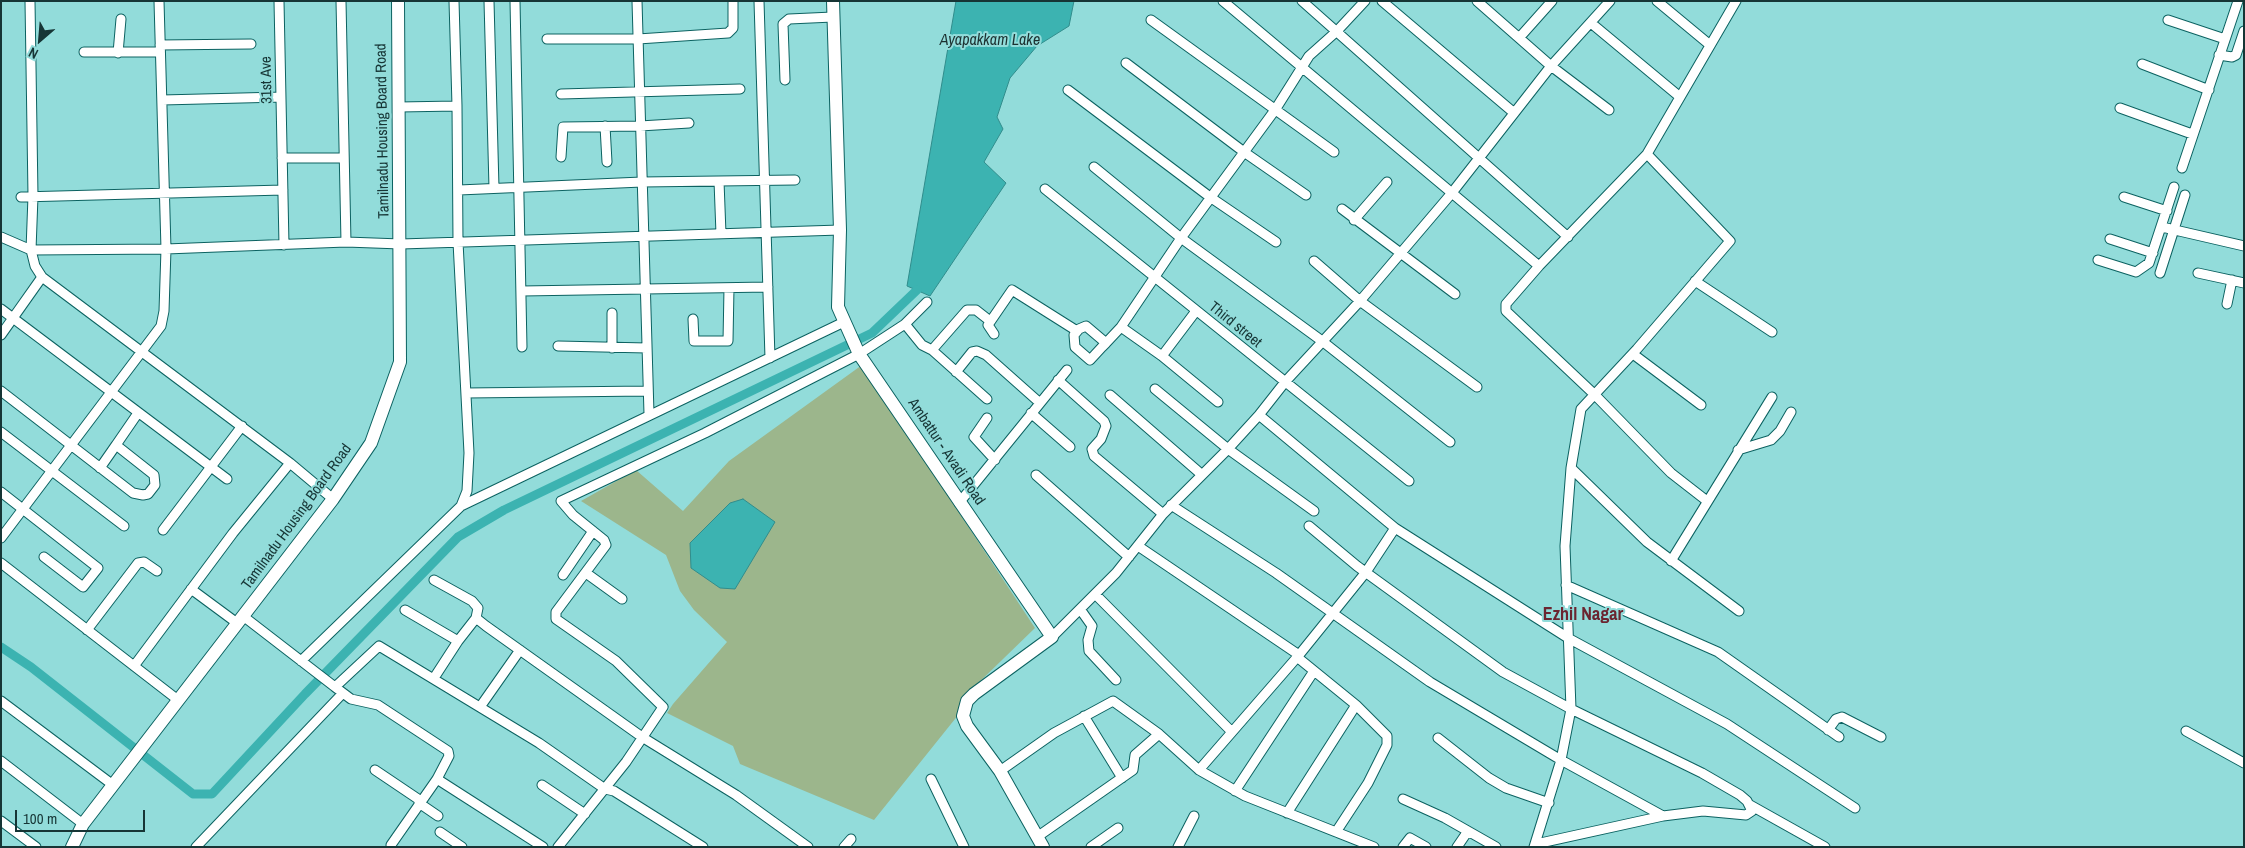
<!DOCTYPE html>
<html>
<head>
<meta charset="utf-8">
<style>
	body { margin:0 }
	#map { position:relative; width:2245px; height:848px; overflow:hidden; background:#92dcda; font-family:"Archivo Narrow",sans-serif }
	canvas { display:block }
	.frame { position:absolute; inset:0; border:2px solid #163535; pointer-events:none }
	.north { position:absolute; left:15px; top:15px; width:50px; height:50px; -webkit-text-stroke:4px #92dcda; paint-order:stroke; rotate:207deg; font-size:14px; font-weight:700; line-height:20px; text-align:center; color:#163535 }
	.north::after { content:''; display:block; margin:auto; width:18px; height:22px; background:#163535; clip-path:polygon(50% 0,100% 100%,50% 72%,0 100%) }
	.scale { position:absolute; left:15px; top:810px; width:130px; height:22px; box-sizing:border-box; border:2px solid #163535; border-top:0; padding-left:6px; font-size:15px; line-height:18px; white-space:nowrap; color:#163535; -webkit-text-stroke:4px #92dcda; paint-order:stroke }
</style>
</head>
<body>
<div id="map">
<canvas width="2245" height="848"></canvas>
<div class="frame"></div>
<div class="north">N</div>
<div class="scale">100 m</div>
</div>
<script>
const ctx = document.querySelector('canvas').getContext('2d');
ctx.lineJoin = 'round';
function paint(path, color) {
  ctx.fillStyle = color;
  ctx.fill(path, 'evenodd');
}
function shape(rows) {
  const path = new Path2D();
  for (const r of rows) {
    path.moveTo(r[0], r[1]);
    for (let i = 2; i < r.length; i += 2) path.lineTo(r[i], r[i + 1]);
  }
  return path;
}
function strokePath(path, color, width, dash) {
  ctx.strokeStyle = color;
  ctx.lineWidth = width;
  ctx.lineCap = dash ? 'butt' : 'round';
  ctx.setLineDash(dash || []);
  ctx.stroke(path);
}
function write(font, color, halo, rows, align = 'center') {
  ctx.font = font + ' "Archivo Narrow",sans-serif';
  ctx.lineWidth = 4;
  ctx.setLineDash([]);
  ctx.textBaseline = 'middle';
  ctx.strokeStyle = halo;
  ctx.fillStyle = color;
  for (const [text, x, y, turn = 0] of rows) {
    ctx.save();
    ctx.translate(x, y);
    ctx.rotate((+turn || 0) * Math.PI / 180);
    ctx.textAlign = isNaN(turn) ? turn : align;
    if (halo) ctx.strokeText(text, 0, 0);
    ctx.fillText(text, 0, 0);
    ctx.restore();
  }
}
paint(shape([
	[862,365,1035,628,969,692,963,709,874,820,740,764,733,746,667,713,673,704,727,642,694,610,680,591,666,555,581,501,636,470,683,511,729,461]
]), '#9cb68c');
const water = shape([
	[956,1,1074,1,1069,26,1037,46,1010,78,997,117,1003,129,984,162,1006,183,930,296,907,286,956,1],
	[743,499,775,522,735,589,720,588,691,568,690,543,730,503,743,499]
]);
paint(water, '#3cb3b1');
strokePath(water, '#318d8c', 1);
strokePath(shape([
	[1,647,31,667,193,794,212,794,305,694,458,537,504,510,872,333,917,290]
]), '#3cb3b1', 9);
const street = shape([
	[30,1,33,196,31,250,166,249,346,242,401,244,840,230],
	[279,1,284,245],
	[341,1,346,242],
	[454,1,457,106],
	[489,1,494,188],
	[515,1,522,347],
	[637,1,649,414],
	[759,1,770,358],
	[1223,1,1539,266],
	[1302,1,1568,237],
	[1382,1,1513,112],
	[1477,1,1551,66,1609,110],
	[1657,1,1710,45],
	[1151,20,1334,152],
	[2168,20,2225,39],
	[1591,23,1680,97],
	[1519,38,1552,1],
	[547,39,638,39,728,33,733,28,733,1],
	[160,45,251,44],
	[84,52,160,52],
	[118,53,121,19],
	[2219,55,2232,57,2236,55,2244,31],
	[1126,63,1244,152,1306,195],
	[2142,64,2209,90],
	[785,80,783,24,789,19,833,17],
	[1068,90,1210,197,1276,242],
	[561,94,740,89],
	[162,100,281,97],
	[2120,108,2192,134],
	[605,126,607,162],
	[1647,154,1539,266,1506,304,1506,311,1595,395,1671,473,1707,501],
	[561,157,563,127,640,126,689,123],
	[282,158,344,158],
	[1094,167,1181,238,1322,341,1450,442],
	[2182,168,2238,1],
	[719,181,721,234],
	[1045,189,1409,481],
	[459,190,642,182,795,180],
	[21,197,283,190],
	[2124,197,2167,211],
	[1342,209,1455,294],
	[1354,220,1387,182],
	[2162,227,2244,246],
	[1,237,31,250,35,266,42,277,290,463,333,499],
	[2110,239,2153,253],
	[2098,260,2136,272,2149,263,2174,187],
	[1314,261,1360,301,1477,387],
	[2160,273,2185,195],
	[2198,273,2244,283],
	[1695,281,1772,332],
	[522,291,768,287],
	[2227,304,2232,280],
	[1,309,227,479],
	[693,319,694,341,728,341,729,288],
	[905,324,922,345,932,350,987,399],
	[1121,327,1162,356,1196,311],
	[994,334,988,325,1012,290,1077,331],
	[1,335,42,277],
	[1106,343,1086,326,1079,329,1074,335,1075,347,1090,360,1102,347,1106,343,1121,327,1181,238,1275,110,1309,56,1337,31,1365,1],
	[558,346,647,348],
	[612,348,612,313],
	[932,350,967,310,976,310,990,321],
	[1633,354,1701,405],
	[1162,356,1218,402],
	[956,372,972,352,977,351,986,355,1040,403],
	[1058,380,1104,421,1106,426,1101,439,1092,449,1094,456,1163,514],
	[1155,389,1228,449,1314,511],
	[1,391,133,493,143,495,148,494,155,485,154,475,116,445,138,413],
	[466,393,648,391],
	[1110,395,1201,474],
	[1031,413,1070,447],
	[1259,415,1395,528],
	[987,418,974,437,995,460],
	[1,432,124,526],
	[1738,450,1771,440,1780,431,1791,412],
	[100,468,116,445],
	[1571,468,1647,542,1739,611],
	[1036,475,1129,557],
	[1,492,98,568,83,587,44,557],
	[959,503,1067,370],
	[1171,505,1276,573,1430,682,1561,760,1663,816],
	[461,506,844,322],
	[1309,526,1357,566,1503,672,1571,709,1702,773,1740,795,1747,801,1752,811,1746,815,1703,811,1663,816,1536,844],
	[163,530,242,426],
	[1,538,161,326,164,311,166,249,159,1],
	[1138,546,1299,655],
	[1671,561,1772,397],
	[1,563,178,700],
	[586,573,622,599],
	[563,575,593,531],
	[434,580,472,601,478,608,476,618,486,626,642,737,736,795,808,847],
	[1566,585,1718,652,1839,737],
	[191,589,237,623],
	[1095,594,1232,732],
	[1080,609,1092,626,1088,640,1089,651,1116,680],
	[405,610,458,641,476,618],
	[243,616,335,687,379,646,539,743,605,789,614,791,703,847],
	[87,630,138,563,144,562,157,571],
	[1052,637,1116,573,1163,514,1228,449,1259,415,1285,382,1360,301,1451,194,1551,66,1610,1],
	[1297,657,1356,705,1387,736,1387,745,1368,783,1336,832],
	[301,661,461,506,467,491,469,453,458,242,457,106,399,107],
	[134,666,233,533,290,463],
	[434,678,458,641],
	[335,687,351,699,378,705,448,751,449,756,437,779,391,845],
	[1,701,113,785],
	[480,707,520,650],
	[1084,716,1122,778],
	[1828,730,1836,719,1842,717,1881,737],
	[2186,731,2244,763],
	[1438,738,1489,778,1506,788,1549,803],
	[1,761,83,824],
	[375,770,421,801],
	[1199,770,1299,655,1366,572,1395,528,1568,638,1727,724,1855,808],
	[1000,771,1054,733,1113,701,1159,734,1199,770,1245,796,1374,847],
	[437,779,543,847],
	[931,779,964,847],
	[542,785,585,814],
	[1235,791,1314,671],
	[1403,799,1445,818,1496,847],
	[419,803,438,816],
	[1750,805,1825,847],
	[1287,813,1356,705],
	[1,821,36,847],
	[440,832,462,847],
	[1037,837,1133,770,1135,755,1159,734],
	[196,847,343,693],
	[558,847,626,762,663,707,616,661,556,619,556,612,606,545,604,540,573,515,561,501,705,433,859,354,905,324,927,302],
	[844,847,851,839],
	[1091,847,1118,828],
	[1178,847,1194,816],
	[1403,847,1410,838,1426,847],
	[1457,847,1468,831],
	[1534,847,1561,760,1571,709,1565,546,1571,468,1581,409,1637,349,1730,241,1647,154,1736,1]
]);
const secondary = shape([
	[833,1,840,230,838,307,859,354,1052,637,974,694,967,701,963,716,967,726,1000,771,1043,847],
	[72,847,83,824,333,499,371,443,400,362,398,1]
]);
strokePath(street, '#0c6261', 11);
strokePath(secondary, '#0c6261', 14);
strokePath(street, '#fff', 9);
strokePath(secondary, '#fff', 12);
write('15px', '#163535', '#92dcda', [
	["31st Ave",267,80,-91],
	["Tamilnadu Housing Board Road",383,131,-91],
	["Third street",1235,325,39],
	["Ambattur - Avadi Road",946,452,56],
	["Tamilnadu Housing Board Road",297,517,-54]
]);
write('italic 16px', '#1c3030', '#92dcda', [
	["Ayapakkam Lake",990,41]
]);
write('bold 18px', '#6b2530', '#92dcda', [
	["Ezhil Nagar",1583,615]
]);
</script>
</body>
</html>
